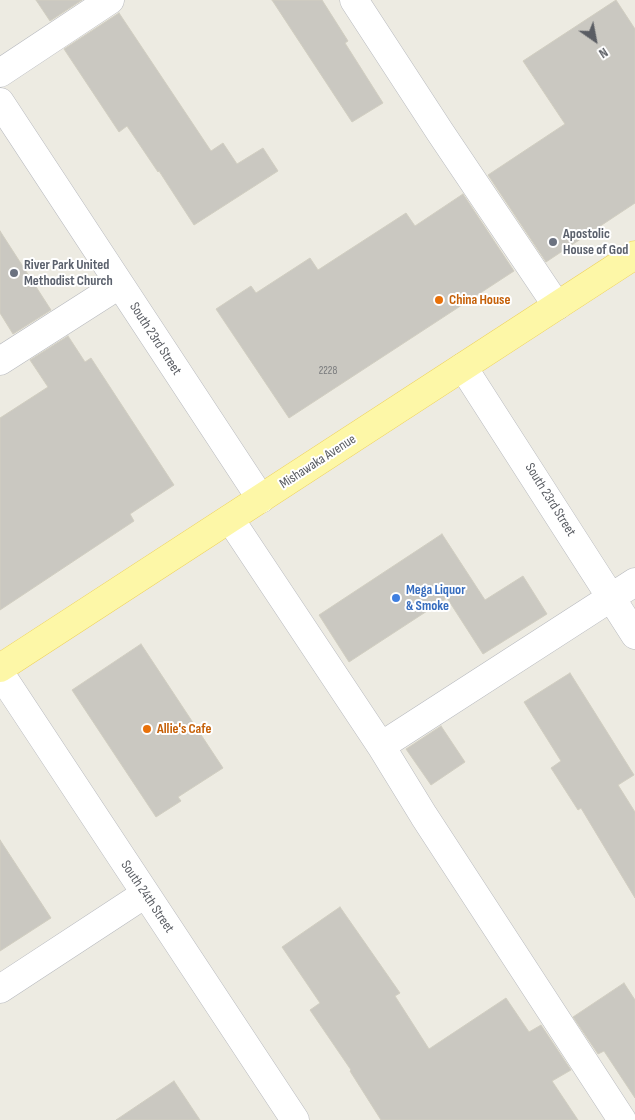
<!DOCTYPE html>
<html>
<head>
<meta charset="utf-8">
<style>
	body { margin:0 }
	#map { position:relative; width:635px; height:1120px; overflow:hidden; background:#edebe2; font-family:"Sofia Sans Condensed",sans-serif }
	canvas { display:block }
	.north { position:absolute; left:570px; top:15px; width:50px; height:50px; -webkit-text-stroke:4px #fff; paint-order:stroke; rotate:147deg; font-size:14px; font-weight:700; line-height:20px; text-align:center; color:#5a5d63 }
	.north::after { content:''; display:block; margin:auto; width:18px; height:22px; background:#5a5d63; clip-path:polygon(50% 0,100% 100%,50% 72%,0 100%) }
</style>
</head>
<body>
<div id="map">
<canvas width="635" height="1120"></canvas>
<div class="north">N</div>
</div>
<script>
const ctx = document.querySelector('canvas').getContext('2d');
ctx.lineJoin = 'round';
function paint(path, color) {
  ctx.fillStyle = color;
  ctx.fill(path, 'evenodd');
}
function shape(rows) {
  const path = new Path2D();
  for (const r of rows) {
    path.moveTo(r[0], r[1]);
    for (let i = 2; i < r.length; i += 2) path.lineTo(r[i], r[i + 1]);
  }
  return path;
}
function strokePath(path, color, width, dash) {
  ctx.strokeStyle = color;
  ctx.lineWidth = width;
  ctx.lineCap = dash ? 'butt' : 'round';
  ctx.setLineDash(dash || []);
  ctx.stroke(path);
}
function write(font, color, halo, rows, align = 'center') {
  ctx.font = font + ' "Sofia Sans Condensed",sans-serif';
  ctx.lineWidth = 4;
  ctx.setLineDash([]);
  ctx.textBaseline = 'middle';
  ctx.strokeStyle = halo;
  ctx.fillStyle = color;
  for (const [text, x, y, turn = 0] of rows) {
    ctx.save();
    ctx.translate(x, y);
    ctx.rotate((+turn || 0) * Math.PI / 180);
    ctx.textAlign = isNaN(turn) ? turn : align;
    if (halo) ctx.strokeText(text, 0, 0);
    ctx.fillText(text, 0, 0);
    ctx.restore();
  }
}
const building = shape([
	[36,0,82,0,50,21,36,0],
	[272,0,322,0,348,41,345,43,383,103,352,122,272,0],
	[616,0,635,29,635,203,546,262,488,175,565,124,523,61,616,0],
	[119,13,211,151,223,143,237,164,263,148,278,171,194,225,159,171,158,172,127,126,119,132,64,49,119,13],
	[463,194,514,271,289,418,216,309,251,286,256,293,310,258,318,270,406,213,415,226,463,194],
	[0,231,51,310,13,334,0,313,0,231],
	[68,336,85,362,91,358,174,485,130,514,134,521,0,610,0,418,48,387,30,360,68,336],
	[442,534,485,600,523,576,547,614,483,654,447,598,349,662,319,615,442,534],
	[141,644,223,768,178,797,181,801,156,817,72,690,141,644],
	[570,673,634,775,618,785,635,812,635,898,581,808,578,810,551,768,561,761,524,702,570,673],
	[441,726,465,762,431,785,406,749,441,726],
	[0,840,51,918,0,951,0,840],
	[340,907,400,993,395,996,429,1049,506,998,529,1032,541,1025,571,1070,552,1081,578,1120,381,1120,350,1071,351,1070,310,1010,320,1003,282,947,340,907],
	[624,983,635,1000,635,1098,604,1051,598,1054,573,1017,624,983],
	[174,1081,200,1120,116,1120,174,1081]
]);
paint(building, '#cac8c1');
strokePath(building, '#d1cec1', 1);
const minor = shape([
	[354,0,440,132,557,306],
	[0,73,110,0],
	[0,102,261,499],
	[0,361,119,285],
	[463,367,635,635],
	[230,519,381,746,424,816,622,1120],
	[0,673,295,1120],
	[381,746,635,582],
	[0,989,145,894]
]);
const major = shape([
	[0,668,635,255]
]);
strokePath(minor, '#b7b9be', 29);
strokePath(major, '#eed15a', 29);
strokePath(minor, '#fff', 28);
strokePath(major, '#fdf7a7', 28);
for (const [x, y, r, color] of [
	[553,242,5,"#6b7280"],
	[14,273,5,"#6b7280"],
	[439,300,5,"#e8710a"],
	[396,598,5,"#3f7fe0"],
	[147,729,5,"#e8710a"]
]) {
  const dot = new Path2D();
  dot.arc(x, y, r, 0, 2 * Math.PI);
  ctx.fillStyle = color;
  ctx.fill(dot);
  strokePath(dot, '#fff', 2);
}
write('11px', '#76787a', null, [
	["2228",328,371]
]);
write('bold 14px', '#5b616d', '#fff', [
	["Apostolic",563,234],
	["House of God",563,250],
	["River Park United",24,265],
	["Methodist Church",24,281]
], 'left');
write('bold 14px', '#c56008', '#fff', [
	["China House",449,300],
	["Allie's Cafe",157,729]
], 'left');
write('14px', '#5a5d63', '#fff', [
	["South 23rd Street",155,339,57],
	["Mishawaka Avenue",318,462,-33],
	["South 23rd Street",550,500,58],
	["South 24th Street",147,897,56]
]);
write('bold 14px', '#366cbe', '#fff', [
	["Mega Liquor",406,590],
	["& Smoke",406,606]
], 'left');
</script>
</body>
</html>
